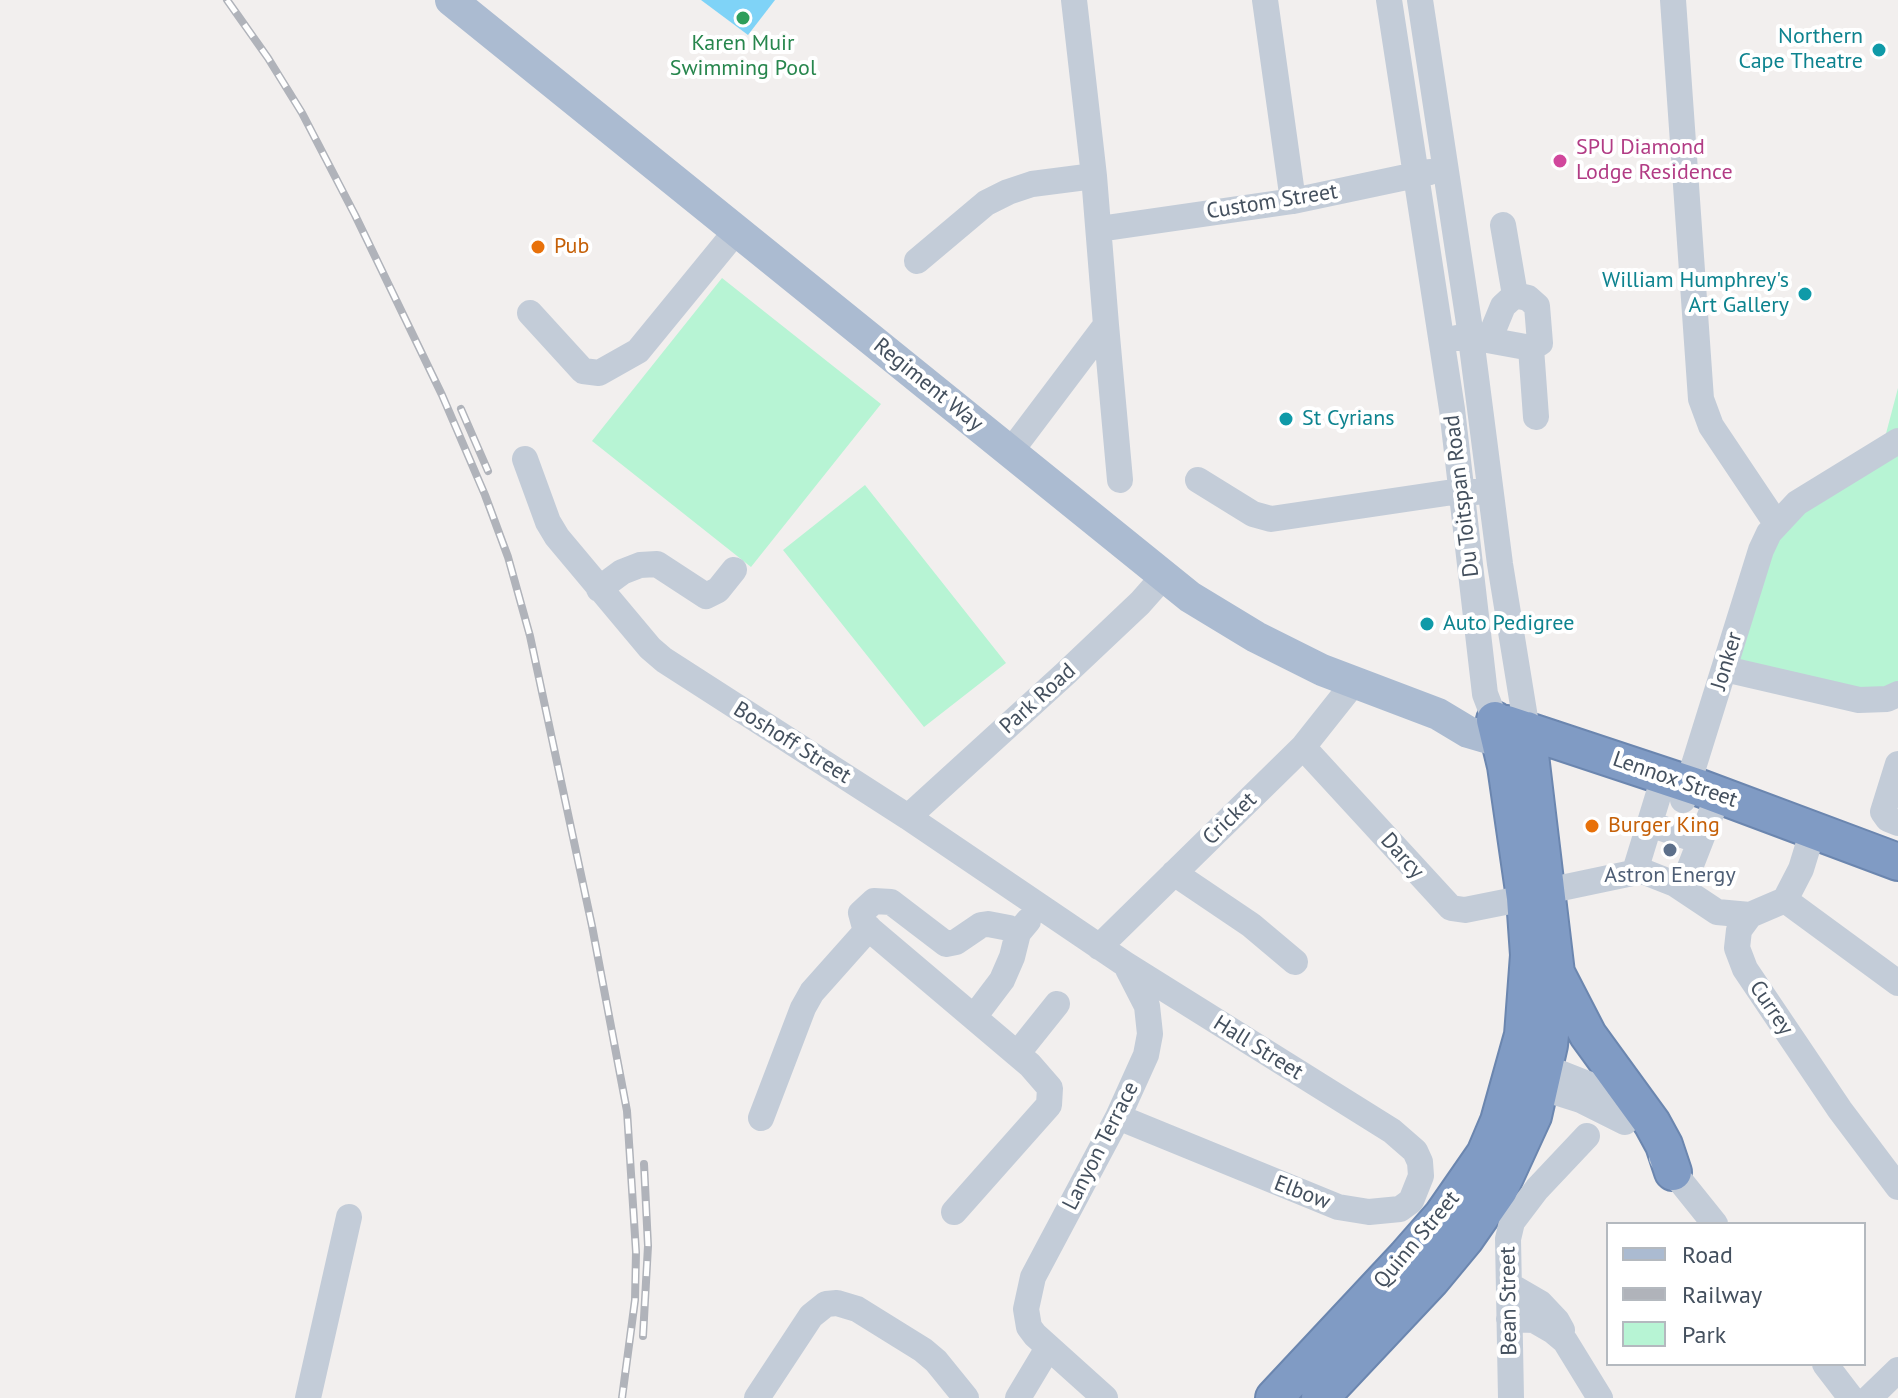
<!DOCTYPE html>
<html>
<head>
<meta charset="utf-8">
<style>
	body { margin:0 }
	#map { position:relative; width:1898px; height:1398px; overflow:hidden; background:#f2efee; font-family:"PT Sans",sans-serif }
	canvas { display:block }
	.legend { position:absolute; left:1606px; top:1222px; width:260px; height:144px; box-sizing:border-box; background:#fff; border:2px solid #b4b9bf; margin:0; padding:10px 14px; list-style:none; font-size:24px; color:#44505e }
	.legend li { display:flex; align-items:center; gap:16px; height:40px }
	.legend b { width:40px; border:2px solid #b4b9bf }
</style>
</head>
<body>
<div id="map">
<canvas width="1898" height="1398"></canvas>
<ul class="legend">
<li><b style="height:10px;background:#abbbd1"></b>Road</li>
<li><b style="height:10px;background:#b0b3ba"></b>Railway</li>
<li><b style="height:22px;background:#b7f4d4"></b>Park</li>
</ul>
</div>
<script>
const ctx = document.querySelector('canvas').getContext('2d');
ctx.lineJoin = 'round';
function paint(path, color) {
  ctx.fillStyle = color;
  ctx.fill(path, 'evenodd');
}
function shape(rows) {
  const path = new Path2D();
  for (const r of rows) {
    path.moveTo(r[0], r[1]);
    for (let i = 2; i < r.length; i += 2) path.lineTo(r[i], r[i + 1]);
  }
  return path;
}
function strokePath(path, color, width, dash) {
  ctx.strokeStyle = color;
  ctx.lineWidth = width;
  ctx.lineCap = dash ? 'butt' : 'round';
  ctx.setLineDash(dash || []);
  ctx.stroke(path);
}
function write(font, color, halo, rows, align = 'center') {
  ctx.font = font + ' "PT Sans",sans-serif';
  ctx.lineWidth = 8;
  ctx.setLineDash([]);
  ctx.textBaseline = 'middle';
  ctx.strokeStyle = halo;
  ctx.fillStyle = color;
  for (const [text, x, y, turn = 0] of rows) {
    ctx.save();
    ctx.translate(x, y);
    ctx.rotate((+turn || 0) * Math.PI / 180);
    ctx.textAlign = isNaN(turn) ? turn : align;
    if (halo) ctx.strokeText(text, 0, 0);
    ctx.fillText(text, 0, 0);
    ctx.restore();
  }
}
paint(shape([
	[722,278,881,404,751,567,592,441],
	[1898,388,1898,692,1878,701,1720,662,1765,524,1883,445],
	[865,485,1006,663,924,727,783,550]
]), '#b7f4d4');
paint(shape([
	[701,0,775,0,748,35]
]), '#7fd3f7');
const highway = shape([
	[1507,724,1700,788,1898,862],
	[1556,973,1588,1035,1652,1123,1664,1145,1673,1172],
	[1274,1398,1406,1257,1442,1216,1485,1154,1499,1121,1523,1035,1529,955,1525,898,1506,766,1495,720],
	[1320,1398,1431,1280,1465,1239,1499,1190,1533,1116,1549,1045,1556,973,1527,730]
]);
strokePath(highway, '#6b86af', 40);
strokePath(shape([
	[1265,0,1293,201],
	[1389,0,1452,409,1485,694,1495,720],
	[1420,0,1469,323,1500,564,1527,730],
	[1673,0,1701,399,1711,426,1776,523],
	[1099,229,1293,201,1430,172],
	[917,261,986,203,1008,192,1032,184,1094,176],
	[530,313,583,371,599,373,638,351,737,230],
	[1106,325,1120,480],
	[1457,338,1471,337,1531,348,1540,343,1537,306,1528,298,1515,295,1503,225],
	[1489,340,1503,306,1515,295],
	[1531,348,1536,417],
	[1011,451,1106,325,1094,176,1074,0],
	[525,459,548,522,557,537,650,648,664,660,908,817,1125,964,1392,1131,1415,1151,1420,1162,1421,1176,1411,1201,1400,1209,1369,1212,1338,1207,1118,1117],
	[1198,480,1253,514,1271,519,1460,491,1476,492],
	[599,589,622,572,640,565,657,564,706,596,718,590,734,570],
	[1725,669,1859,700,1887,699,1898,694],
	[1303,747,1451,908,1465,910,1525,898],
	[1898,764,1883,812,1888,819,1898,823],
	[1683,800,1761,550,1769,533,1797,503,1898,441],
	[908,817,1066,673,1140,603,1163,577],
	[1649,824,1700,841],
	[1813,830,1801,869,1785,900,1750,915,1739,930,1737,948,1745,969,1840,1110,1898,1187],
	[1635,871,1659,793],
	[1174,873,1251,925,1295,962],
	[1682,888,1712,811],
	[1547,891,1642,871,1675,884,1717,912,1750,915],
	[1785,900,1898,983],
	[1099,947,1303,747,1353,684],
	[974,1017,1002,980,1012,957,1018,933,1028,921],
	[1017,1054,1057,1004],
	[1527,1060,1603,1090,1615,1098,1631,1117],
	[1524,1082,1581,1100,1625,1122],
	[761,1118,803,1008,812,992,869,928],
	[1662,1158,1715,1224],
	[954,1212,1049,1105,1050,1088,1030,1065,873,932,864,924,861,913,874,901,891,902,946,944,956,942,981,925,988,924,1009,928,1018,933],
	[1509,1285,1540,1303,1557,1321,1562,1330],
	[1509,1319,1534,1320,1553,1331,1565,1341,1600,1398],
	[1825,1364,1851,1398],
	[308,1398,349,1217],
	[757,1398,811,1316,826,1304,837,1303,857,1309,923,1350,936,1361,966,1398],
	[1018,1398,1048,1348],
	[1105,1398,1035,1335,1029,1327,1026,1309,1033,1277,1118,1117,1146,1055,1150,1034,1147,1006,1128,969],
	[1511,1398,1508,1239,1512,1222,1537,1189,1587,1136],
	[1869,1398,1898,1370]
]), '#c3ccd8', 26);
strokePath(shape([
	[451,0,1190,597,1256,637,1322,670,1438,714,1468,732,1502,742]
]), '#abbbd1', 32);
strokePath(highway, '#809bc4', 36);
const rail = shape([
	[227,0,268,58,302,113,355,215,442,395,485,495,508,557,530,636,592,926,627,1111,636,1252,635,1300,622,1398],
	[461,409,488,471],
	[643,1336,648,1246,644,1164]
]);
strokePath(rail, '#b0b3ba', 8);
strokePath(rail, '#fff', 5, [15]);
for (const [x, y, r, color] of [
	[743,18,8,"#2e9e5b"],
	[1879,50,8,"#0f9aa8"],
	[1560,161,8,"#d1479c"],
	[538,247,8,"#e8710a"],
	[1805,294,8,"#0f9aa8"],
	[1286,419,8,"#0f9aa8"],
	[1427,624,8,"#0f9aa8"],
	[1592,826,8,"#e8710a"],
	[1670,850,8,"#5c6f8a"]
]) {
  const dot = new Path2D();
  dot.arc(x, y, r, 0, 2 * Math.PI);
  ctx.fillStyle = color;
  ctx.fill(dot);
  strokePath(dot, '#fff', 3);
}
write('22px', '#0d838f', '#fff', [
	["Northern",1863,37],
	["Cape Theatre",1863,62],
	["William Humphrey's",1789,281],
	["Art Gallery",1789,306],
	["St Cyrians",1302,419,"left"],
	["Auto Pedigree",1443,624,"left"]
], 'right');
write('22px', '#27864d', '#fff', [
	["Karen Muir",743,44],
	["Swimming Pool",743,69]
]);
write('22px', '#b23c85', '#fff', [
	["SPU Diamond",1576,148],
	["Lodge Residence",1576,173]
], 'left');
write('22px', '#44505e', '#fff', [
	["Custom Street",1272,202,-9],
	["Regiment Way",928,385,39],
	["Du Toitspan Road",1462,496,-97],
	["Jonker",1727,661,-73],
	["Park Road",1038,699,-42],
	["Boshoff Street",792,743,32],
	["Lennox Street",1675,780,19],
	["Cricket",1230,819,-44],
	["Darcy",1402,856,48],
	["Currey",1771,1008,56],
	["Hall Street",1258,1048,32],
	["Lanyon Terrace",1101,1146,-63],
	["Elbow",1302,1193,21],
	["Quinn Street",1417,1240,-50],
	["Bean Street",1509,1301,-91]
]);
write('22px', '#c56008', '#fff', [
	["Pub",554,247],
	["Burger King",1608,826]
], 'left');
write('22px', '#4e5e75', '#fff', [
	["Astron Energy",1670,876]
]);
</script>
</body>
</html>
